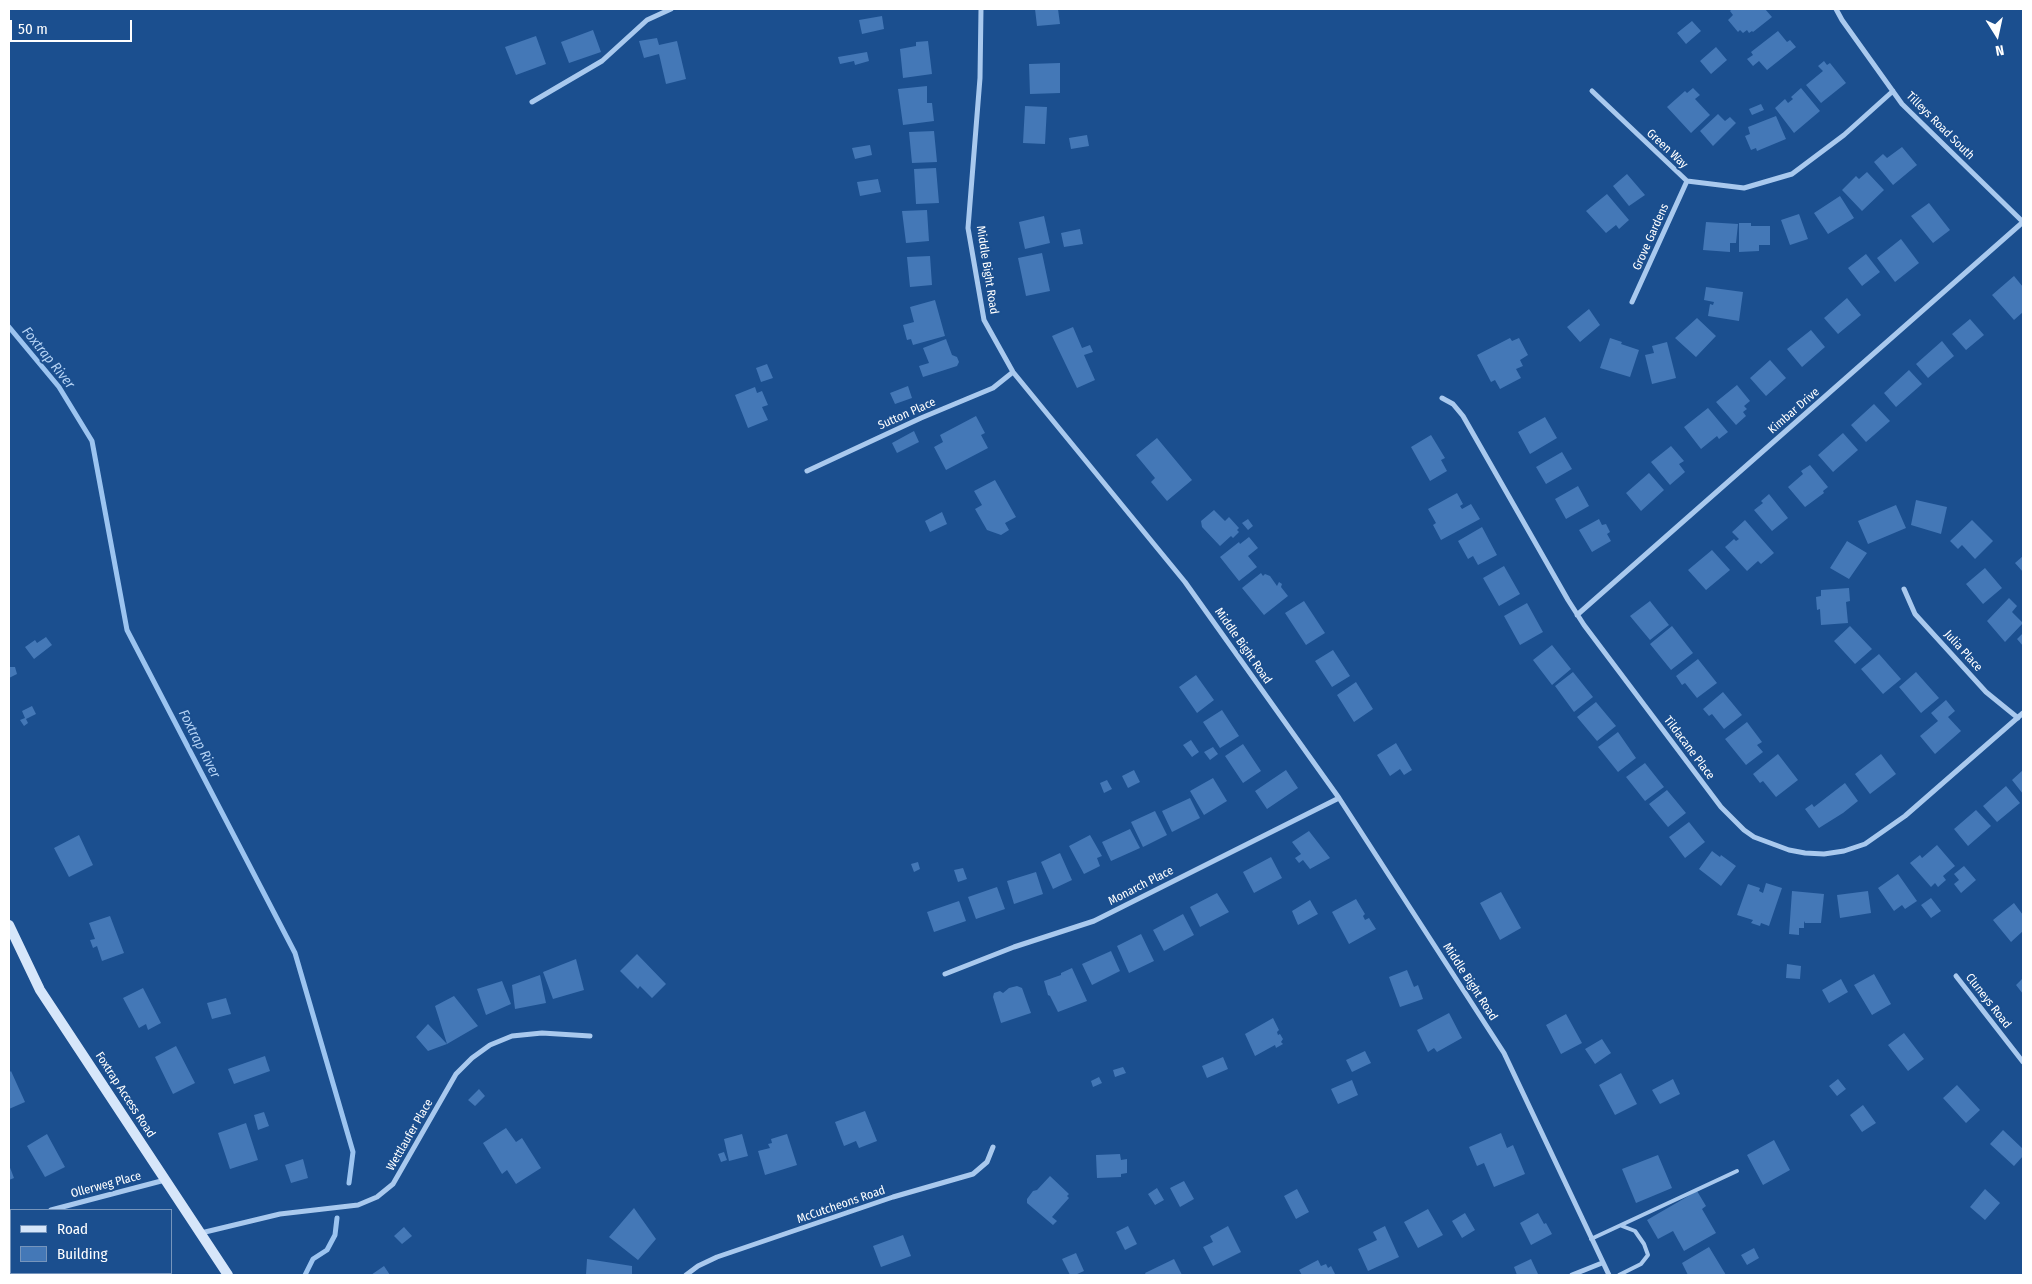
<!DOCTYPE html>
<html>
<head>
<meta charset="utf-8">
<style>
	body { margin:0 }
	#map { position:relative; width:2032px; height:1284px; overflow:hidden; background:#1b4f8f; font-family:"Fira Sans Condensed",sans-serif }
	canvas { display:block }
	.frame { position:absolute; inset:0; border:10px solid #fff; pointer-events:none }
	.legend { position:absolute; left:10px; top:1209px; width:162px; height:65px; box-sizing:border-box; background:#1b4f8f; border:1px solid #7695bc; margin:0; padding:6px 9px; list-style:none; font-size:15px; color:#fff }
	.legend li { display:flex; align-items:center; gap:10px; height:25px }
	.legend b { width:25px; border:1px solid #7695bc }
	.north { position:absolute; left:1972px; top:10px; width:50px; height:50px; -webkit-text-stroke:4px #1b4f8f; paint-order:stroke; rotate:170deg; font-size:14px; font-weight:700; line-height:20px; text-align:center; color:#fff }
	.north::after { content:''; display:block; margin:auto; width:18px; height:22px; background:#fff; clip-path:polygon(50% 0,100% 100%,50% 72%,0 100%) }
	.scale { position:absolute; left:10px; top:20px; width:122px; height:22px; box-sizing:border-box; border:2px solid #fff; border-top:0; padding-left:6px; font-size:15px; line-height:18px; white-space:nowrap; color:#fff; -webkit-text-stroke:4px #1b4f8f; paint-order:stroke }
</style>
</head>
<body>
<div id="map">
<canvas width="2032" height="1284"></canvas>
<div class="frame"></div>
<ul class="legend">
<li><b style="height:6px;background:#d6e6fa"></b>Road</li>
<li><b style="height:14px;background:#4478b7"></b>Building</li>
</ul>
<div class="north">N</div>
<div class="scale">50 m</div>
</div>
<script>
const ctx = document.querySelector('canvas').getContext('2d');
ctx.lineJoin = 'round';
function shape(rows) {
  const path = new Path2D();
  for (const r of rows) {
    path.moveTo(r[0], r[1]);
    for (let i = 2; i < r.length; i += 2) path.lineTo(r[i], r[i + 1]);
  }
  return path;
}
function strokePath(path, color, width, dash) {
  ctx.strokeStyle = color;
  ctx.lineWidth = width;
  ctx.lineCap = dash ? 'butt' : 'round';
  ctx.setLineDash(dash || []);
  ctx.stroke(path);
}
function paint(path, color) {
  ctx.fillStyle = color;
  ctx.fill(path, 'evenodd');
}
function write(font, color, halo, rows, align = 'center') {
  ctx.font = font + ' "Fira Sans Condensed",sans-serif';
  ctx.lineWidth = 4;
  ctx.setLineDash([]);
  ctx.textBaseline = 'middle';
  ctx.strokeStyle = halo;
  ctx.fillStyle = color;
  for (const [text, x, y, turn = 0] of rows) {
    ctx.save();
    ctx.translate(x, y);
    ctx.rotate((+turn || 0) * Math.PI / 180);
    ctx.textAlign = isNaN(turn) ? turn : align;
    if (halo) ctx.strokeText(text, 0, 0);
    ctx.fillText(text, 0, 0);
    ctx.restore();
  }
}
strokePath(shape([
	[9,327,59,387,92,441,127,630,295,953,353,1152,349,1183],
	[305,1275,313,1259,327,1250,335,1235,337,1218]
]), '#9cc4f0', 5);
paint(shape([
	[1035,9,1058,9,1060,24,1037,26],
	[1732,9,1765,9,1772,17,1753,32,1752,31,1749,33,1747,30,1743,33,1740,30,1738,32,1728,20,1733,15,1730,11],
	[882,16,884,29,862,34,859,20],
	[1692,21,1701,31,1686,44,1677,33],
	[593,30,601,52,569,63,561,42],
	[1778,31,1787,42,1790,40,1796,47,1767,70,1759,61,1753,66,1747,59,1753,55,1751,52],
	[536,36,546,64,516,75,505,47],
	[657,38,659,45,677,41,686,79,666,84,659,54,644,58,639,41],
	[928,41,932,74,903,78,900,49,916,46,916,42],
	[1716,47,1727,60,1711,74,1700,61],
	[867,52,869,61,855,65,854,61,840,64,838,57],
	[1824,61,1827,65,1830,63,1846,83,1821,103,1806,85,1823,71,1818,66],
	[1060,63,1060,93,1030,94,1029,64],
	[927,86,927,103,932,103,934,121,903,125,898,89],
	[1693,88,1700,95,1695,99,1710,115,1691,133,1667,107,1685,91,1687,93],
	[1801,88,1820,111,1794,133,1775,108,1785,99,1788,103,1793,99,1791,97],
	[1761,104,1764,110,1752,115,1749,109],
	[1025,106,1047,107,1045,144,1023,143],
	[1718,114,1725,121,1730,117,1736,123,1713,146,1700,131],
	[1776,116,1786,139,1757,151,1756,148,1751,150,1745,136,1750,134,1748,127],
	[934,131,937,162,912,163,909,132],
	[1087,135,1089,146,1071,149,1069,138],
	[870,145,872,155,855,159,852,148],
	[1902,147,1917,165,1893,185,1874,162,1883,154,1887,158],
	[936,168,939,203,916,204,914,169],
	[1867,172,1884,190,1862,211,1842,190,1856,176,1859,179],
	[1627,174,1645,195,1629,206,1613,186],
	[878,179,881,192,860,196,857,182],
	[1607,194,1629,220,1619,229,1616,225,1606,233,1586,211],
	[1840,196,1854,218,1828,234,1814,213],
	[1929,203,1950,230,1933,243,1911,216],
	[927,210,929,241,906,243,902,211],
	[1799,214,1808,239,1790,245,1781,220],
	[1044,216,1050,243,1025,249,1019,222],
	[1706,222,1738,224,1736,243,1730,243,1730,252,1703,250],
	[1739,223,1751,223,1751,226,1770,226,1770,245,1759,245,1759,251,1739,252],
	[1080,229,1083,244,1064,247,1061,233],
	[1901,239,1919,263,1895,282,1877,258],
	[1042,253,1050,291,1026,296,1018,258],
	[1866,254,1880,272,1862,286,1848,268],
	[930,256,932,285,910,287,907,257],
	[2014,276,2023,287,2023,312,2014,320,1992,295],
	[1706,287,1743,292,1739,321,1708,316,1710,304,1713,305,1714,302,1704,300],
	[1847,298,1861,315,1838,334,1824,318],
	[935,300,945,336,913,345,911,339,907,340,903,325,914,322,910,307],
	[1589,309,1600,325,1580,342,1567,327],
	[1697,318,1716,336,1696,357,1675,338],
	[1970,319,1984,335,1966,350,1952,334],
	[1073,327,1082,348,1090,345,1093,352,1084,355,1095,380,1077,388,1052,336],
	[1811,330,1825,347,1802,367,1787,349],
	[1510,338,1512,341,1519,338,1528,355,1520,360,1523,366,1516,369,1521,378,1500,389,1495,380,1491,382,1477,355],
	[1610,338,1622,342,1621,344,1639,350,1630,377,1600,368],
	[946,339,952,355,957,357,959,362,957,366,923,377,919,366,929,363,923,348],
	[1942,341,1954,356,1928,378,1916,364],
	[1667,342,1676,378,1652,384,1645,355,1654,353,1652,346],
	[1770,360,1786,378,1766,396,1750,378],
	[767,364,773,378,761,382,756,368],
	[1909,370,1922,384,1896,407,1884,393],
	[1737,385,1750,401,1744,406,1747,409,1743,412,1746,416,1736,425,1716,402],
	[908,386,912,398,895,404,890,393],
	[755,387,757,393,762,391,768,405,762,407,768,420,748,428,735,395],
	[1874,404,1890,421,1866,442,1851,425],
	[1708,408,1728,432,1719,439,1717,436,1701,449,1684,427],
	[976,416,985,433,981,435,988,448,946,470,934,447,943,442,940,435],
	[1545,417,1557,438,1530,454,1518,432],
	[914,431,919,442,897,453,892,443],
	[1843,433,1858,450,1833,472,1818,455],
	[1431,435,1445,458,1441,460,1447,471,1430,481,1411,447],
	[1157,438,1192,480,1167,501,1151,482,1155,478,1136,455],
	[1671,446,1684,461,1679,464,1685,472,1670,485,1651,462],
	[1562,452,1572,469,1546,484,1536,467],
	[1810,465,1828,487,1823,491,1824,493,1805,507,1788,487,1803,474,1801,471],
	[1649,473,1664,490,1641,511,1626,493],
	[995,480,1016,517,1005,523,1009,530,1001,535,987,530,975,509,982,505,974,491],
	[1578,486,1589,506,1566,519,1555,499],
	[1457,493,1463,504,1460,506,1462,509,1471,504,1480,519,1441,540,1433,525,1436,523,1428,509],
	[1769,494,1788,518,1772,531,1754,510,1763,503,1761,501],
	[1916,500,1947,507,1941,534,1911,525],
	[1896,505,1906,528,1868,544,1858,521],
	[1214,510,1225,521,1229,517,1239,528,1237,530,1239,532,1233,538,1231,536,1220,546,1202,527,1201,521],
	[942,512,947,524,930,532,925,521],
	[1248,519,1253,526,1248,530,1242,523],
	[1599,519,1602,525,1606,524,1610,532,1607,534,1611,541,1592,552,1579,530],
	[1745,520,1774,553,1761,564,1758,561,1747,571,1725,547,1734,539,1736,541,1739,539,1732,532],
	[1972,520,1993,541,1975,559,1962,545,1958,549,1950,541],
	[1482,527,1497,555,1478,565,1473,556,1468,559,1458,541],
	[1249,537,1258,548,1248,556,1257,567,1239,581,1220,557,1239,542,1240,544],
	[1847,541,1867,553,1849,579,1830,568],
	[1712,550,1730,570,1706,590,1688,570],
	[2023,556,2023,572,2015,563],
	[1504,566,1520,594,1499,606,1483,578],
	[1985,568,2002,588,1983,604,1966,584],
	[1261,573,1263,576,1265,574,1270,576,1277,586,1279,582,1282,584,1281,587,1288,596,1264,615,1242,588],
	[1849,588,1850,601,1846,602,1848,623,1821,625,1820,609,1817,610,1816,597,1821,596,1821,590],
	[2009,598,2017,606,2012,612,2023,623,2005,642,1987,621],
	[1304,601,1325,633,1306,645,1285,613],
	[1650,601,1669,625,1650,640,1630,616],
	[1527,603,1543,632,1520,645,1504,616],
	[1672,626,1693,653,1671,670,1650,644],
	[1850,626,1872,649,1855,664,1834,641],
	[2023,633,2023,646,2017,639],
	[46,637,52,645,34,659,25,647,35,640,37,643],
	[1552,645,1571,669,1552,685,1533,660],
	[1333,650,1350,676,1332,687,1315,661],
	[1879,654,1901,679,1883,694,1861,669],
	[1698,659,1717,683,1697,698,1685,683,1682,685,1676,676],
	[9,667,15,667,17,674,9,678],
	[1573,672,1593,697,1574,712,1555,686],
	[1916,672,1939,698,1921,713,1899,687],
	[1196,675,1214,700,1197,713,1179,687],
	[1356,682,1373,709,1354,722,1337,695],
	[1723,692,1742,715,1724,729,1712,714,1709,716,1703,709],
	[1946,700,1955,711,1948,717,1961,731,1935,754,1920,736,1938,721,1931,713],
	[1596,702,1616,726,1597,741,1577,717],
	[32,706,36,714,26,719,28,723,24,726,20,720,25,718,22,711],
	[1222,710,1239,736,1220,748,1203,722],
	[1747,722,1762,742,1757,745,1763,752,1746,765,1725,739],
	[1618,732,1636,758,1618,772,1598,747],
	[1191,740,1199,752,1192,757,1183,745],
	[1396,743,1412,770,1404,775,1400,769,1390,776,1377,755],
	[1243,744,1261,771,1243,783,1225,756],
	[1213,747,1218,754,1210,760,1204,752],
	[1778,754,1798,780,1776,797,1763,781,1760,783,1753,774],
	[1881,754,1896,774,1870,794,1855,774],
	[1645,763,1664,787,1645,801,1626,777],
	[1134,770,1140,782,1128,788,1122,776],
	[1286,770,1298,788,1267,809,1255,791],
	[2023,770,2023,794,2012,780],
	[1213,778,1227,801,1204,815,1190,791],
	[1107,780,1112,789,1104,793,1100,783],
	[1845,783,1858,801,1843,813,1819,828,1805,809,1812,804,1814,807],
	[2006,786,2020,803,1997,822,1983,806],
	[1667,790,1686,813,1668,827,1649,804],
	[1190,798,1200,818,1172,832,1162,811],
	[1976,810,1991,826,1968,846,1954,829],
	[1155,811,1167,835,1143,847,1131,822],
	[1689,822,1705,842,1685,858,1669,837],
	[1130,829,1140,848,1111,861,1102,842],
	[1309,831,1330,858,1310,869,1303,860,1299,863,1295,858,1301,854,1292,842],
	[79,835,93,865,69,877,54,848],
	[1090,835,1102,856,1097,858,1100,866,1084,874,1069,846],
	[1937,845,1955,866,1943,876,1946,880,1938,887,1935,883,1931,887,1910,863,1920,855,1922,858],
	[1712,851,1720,857,1721,855,1736,866,1721,886,1699,869],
	[1060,853,1072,880,1053,889,1041,862],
	[1271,857,1282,878,1254,893,1243,872],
	[918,862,920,869,914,872,911,864],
	[1964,866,1976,880,1961,893,1954,884,1959,880,1954,874],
	[963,868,967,879,958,882,954,870],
	[1036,872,1043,894,1014,904,1007,881],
	[1898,874,1917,901,1905,909,1902,905,1894,911,1878,888],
	[1766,883,1782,888,1769,926,1761,923,1760,926,1751,923,1753,920,1737,915,1748,884,1760,888,1759,891,1763,893],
	[997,887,1005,909,976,919,968,897],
	[1792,891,1824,894,1821,923,1805,923,1804,921,1804,928,1799,928,1799,935,1789,934],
	[1868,891,1871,913,1840,918,1837,895],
	[1501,892,1521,928,1500,940,1480,903],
	[1217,893,1229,912,1200,927,1190,907],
	[1931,898,1941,911,1931,918,1921,905],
	[1356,899,1365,914,1363,916,1365,920,1369,918,1376,929,1349,944,1332,912],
	[1310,900,1318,914,1298,925,1292,911],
	[959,901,966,921,934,932,927,912],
	[2014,903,2023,915,2023,931,2011,942,1993,920],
	[1183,914,1194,935,1164,951,1153,930],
	[110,916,124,953,102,961,97,946,93,948,90,940,95,939,89,923],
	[1141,934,1154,961,1129,973,1117,946],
	[1111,951,1120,971,1092,985,1082,964],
	[637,954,666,984,652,998,640,986,638,989,620,971],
	[576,959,584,990,553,999,543,972],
	[1787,964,1801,966,1800,979,1786,978],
	[1072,968,1087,1001,1058,1012,1050,996,1048,995,1044,981,1061,975,1061,973],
	[1407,970,1414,987,1418,985,1423,999,1400,1007,1389,977],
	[1874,974,1891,1004,1872,1015,1854,985],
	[540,975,546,1003,515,1009,512,985],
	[2023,978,2023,994,2016,985],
	[1841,979,1848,992,1829,1003,1822,990],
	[502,981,511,1004,486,1015,477,989],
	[1017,986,1022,988,1031,1013,1001,1023,993,997,994,993,1000,991,1003,993,1009,988],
	[143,988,161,1023,148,1030,146,1024,139,1028,123,998],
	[454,996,478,1026,447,1044,435,1006],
	[226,998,231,1014,212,1019,207,1003],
	[1449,1013,1462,1038,1437,1052,1434,1048,1428,1052,1417,1030],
	[1566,1014,1582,1043,1561,1054,1546,1025],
	[1273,1018,1279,1030,1277,1032,1278,1035,1280,1034,1283,1039,1281,1042,1283,1044,1276,1048,1275,1045,1255,1056,1245,1034],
	[428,1024,447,1044,428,1051,416,1037],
	[1904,1033,1924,1059,1908,1071,1888,1045],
	[1602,1039,1611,1053,1595,1064,1585,1049],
	[176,1046,195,1083,173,1094,155,1057],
	[1365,1051,1371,1063,1352,1072,1346,1060],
	[265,1056,270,1071,234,1084,228,1069],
	[1223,1057,1228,1069,1207,1078,1202,1066],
	[1123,1067,1126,1073,1115,1077,1113,1070],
	[11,1071,25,1102,9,1109,9,1073],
	[1621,1073,1637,1104,1615,1115,1599,1085],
	[1099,1077,1102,1083,1093,1087,1091,1081],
	[1673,1079,1680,1094,1660,1104,1652,1090],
	[1838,1079,1846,1089,1837,1096,1829,1086],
	[1352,1080,1358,1095,1338,1104,1331,1089],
	[1957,1085,1980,1110,1966,1123,1943,1098],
	[479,1089,485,1096,475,1106,468,1100],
	[1863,1105,1876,1123,1862,1132,1850,1115],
	[865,1111,877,1141,859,1148,856,1141,844,1146,835,1122],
	[264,1112,269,1126,258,1130,254,1115],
	[246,1123,258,1160,230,1169,218,1133],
	[506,1128,516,1142,522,1138,541,1168,516,1184,507,1170,502,1174,483,1143],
	[2003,1130,2023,1149,2023,1156,2014,1166,1990,1144],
	[1501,1133,1507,1148,1513,1145,1525,1174,1494,1187,1484,1163,1477,1166,1469,1147],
	[47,1134,65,1167,45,1177,27,1146],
	[742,1134,748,1156,729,1161,724,1139],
	[787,1134,797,1165,765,1175,758,1151,770,1148,768,1144,772,1143,771,1139],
	[1774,1140,1790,1170,1763,1185,1747,1155],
	[724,1152,727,1160,721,1162,718,1154],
	[1120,1154,1121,1160,1127,1159,1127,1173,1121,1174,1121,1177,1097,1178,1096,1155],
	[1658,1155,1672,1188,1636,1203,1622,1169],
	[303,1159,308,1178,291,1183,285,1165],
	[9,1165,14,1178,9,1180],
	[1050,1176,1069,1194,1067,1196,1069,1198,1052,1217,1057,1221,1053,1225,1027,1203,1027,1199,1033,1191,1037,1190],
	[1184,1181,1194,1199,1180,1207,1170,1188],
	[1157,1188,1164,1200,1155,1205,1148,1194],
	[1297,1189,1309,1212,1296,1219,1284,1196],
	[1985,1189,2000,1203,1985,1220,1970,1207],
	[1697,1191,1706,1206,1702,1209,1716,1233,1684,1251,1673,1231,1658,1239,1647,1220],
	[634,1208,656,1239,638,1260,609,1237],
	[1428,1209,1443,1235,1418,1248,1404,1222],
	[1465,1213,1475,1230,1462,1238,1452,1221],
	[1538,1213,1544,1224,1546,1223,1552,1234,1531,1245,1520,1223],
	[1128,1226,1137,1244,1125,1250,1116,1232],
	[1228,1226,1241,1252,1213,1266,1203,1247,1213,1242,1210,1236],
	[1385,1226,1399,1257,1368,1271,1358,1249,1377,1240,1373,1232],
	[404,1227,412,1236,402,1244,394,1236],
	[903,1235,911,1256,881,1267,873,1246],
	[1709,1247,1726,1275,1688,1275,1682,1263],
	[1754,1248,1759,1258,1747,1265,1741,1255],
	[1076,1253,1084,1271,1075,1275,1070,1275,1062,1259],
	[587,1259,632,1266,632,1275,586,1275],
	[1174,1259,1182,1275,1146,1275,1145,1273],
	[1531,1259,1538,1274,1517,1275,1514,1267],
	[1318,1260,1321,1266,1326,1264,1328,1268,1331,1266,1335,1274,1302,1275,1299,1270],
	[384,1266,390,1275,371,1275],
	[85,1273,109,1273,109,1275,86,1275],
	[154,1273,167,1273,168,1275,148,1275]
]), '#4478b7');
strokePath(shape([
	[1591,1239,1737,1171],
	[1619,1275,1641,1264,1648,1255,1644,1244,1635,1231,1622,1226]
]), '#a9c9ee', 4);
strokePath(shape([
	[981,9,980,78,968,228,984,320,1013,372,1185,582,1339,798,1504,1053,1609,1275],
	[1836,9,1842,20,1902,104,2023,222],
	[1592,91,1687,181,1744,188,1792,174,1844,135,1893,91],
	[532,102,602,61,647,20,671,9],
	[1632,302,1687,181],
	[1442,398,1453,404,1463,416,1568,600,1584,625,1721,807,1744,830,1754,837,1789,850,1805,853,1824,854,1844,851,1865,844,1905,816,2023,713],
	[807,471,921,418,993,388,1013,372],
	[1904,589,1915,614,1986,692,2018,718],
	[1577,615,2023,222],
	[945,974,1014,947,1094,921,1339,798],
	[1956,976,2023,1062],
	[51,1210,165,1180],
	[9,1221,11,1220],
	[201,1233,280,1214,358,1205,377,1197,393,1184,456,1074,472,1058,490,1045,512,1036,542,1033,590,1036],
	[686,1275,698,1266,717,1257,893,1197,973,1174,987,1162,993,1147],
	[1572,1275,1602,1263]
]), '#a9c9ee', 5);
strokePath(shape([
	[9,925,40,990,228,1275]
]), '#d6e6fa', 10);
write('12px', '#fff', '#1b4f8f', [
	["Tilleys Road South",1940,126,45],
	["Green Way",1667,149,43],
	["Grove Gardens",1651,237,-66],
	["Middle Bight Road",987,270,81],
	["Kimbar Drive",1794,411,-41],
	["Sutton Place",907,414,-24],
	["Middle Bight Road",1243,646,55],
	["Julia Place",1963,651,48],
	["Tildacane Place",1689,748,53],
	["Monarch Place",1141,886,-27],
	["Middle Bight Road",1470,982,57],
	["Cluneys Road",1988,1001,52],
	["Foxtrap Access Road",125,1095,57],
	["Wettlaufer Place",410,1135,-60],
	["Ollerweg Place",106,1185,-15],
	["McCutcheons Road",841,1205,-19]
]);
write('italic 14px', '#b5d3f5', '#1b4f8f', [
	["Foxtrap River",48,358,51],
	["Foxtrap River",199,744,63]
]);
</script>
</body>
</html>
